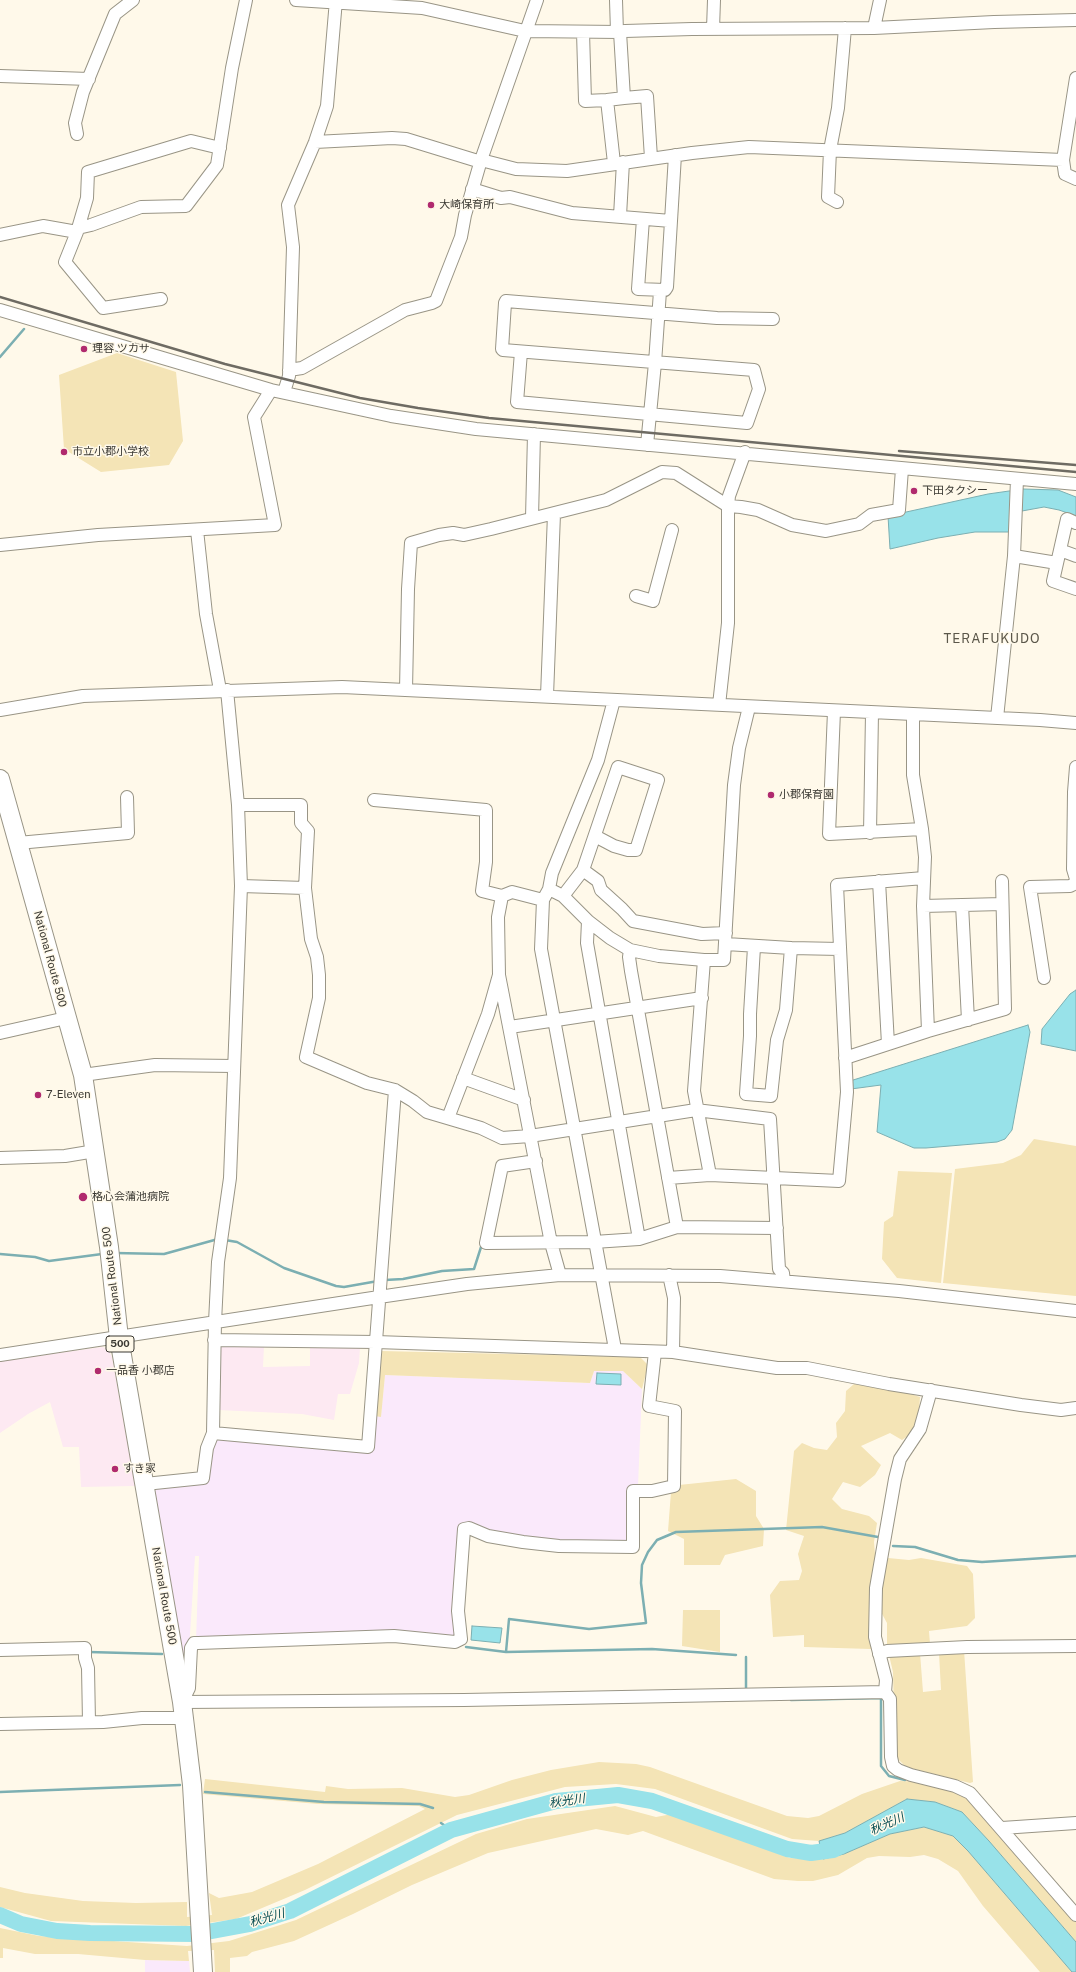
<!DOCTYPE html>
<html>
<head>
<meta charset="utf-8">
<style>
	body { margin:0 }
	canvas { display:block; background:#fff9ea }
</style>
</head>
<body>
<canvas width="1076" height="1972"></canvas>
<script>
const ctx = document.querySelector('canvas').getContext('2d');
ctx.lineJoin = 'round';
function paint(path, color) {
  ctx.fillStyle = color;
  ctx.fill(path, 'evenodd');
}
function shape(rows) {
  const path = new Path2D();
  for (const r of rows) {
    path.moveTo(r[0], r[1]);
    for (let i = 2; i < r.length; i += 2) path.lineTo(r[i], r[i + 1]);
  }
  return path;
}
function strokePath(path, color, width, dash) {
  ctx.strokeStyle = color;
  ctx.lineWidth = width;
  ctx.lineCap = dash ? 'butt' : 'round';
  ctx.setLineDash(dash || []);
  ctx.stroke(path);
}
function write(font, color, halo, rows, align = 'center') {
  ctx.font = font + ' "Public Sans","Noto Sans JP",sans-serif';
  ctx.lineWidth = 3;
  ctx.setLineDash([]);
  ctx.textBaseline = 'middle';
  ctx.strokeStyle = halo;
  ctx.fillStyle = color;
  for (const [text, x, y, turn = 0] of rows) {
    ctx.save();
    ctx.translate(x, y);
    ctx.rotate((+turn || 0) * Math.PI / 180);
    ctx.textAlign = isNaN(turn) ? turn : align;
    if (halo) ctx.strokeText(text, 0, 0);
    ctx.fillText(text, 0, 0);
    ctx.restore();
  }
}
paint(shape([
	[220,1346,264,1346,263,1367,310,1366,310,1346,360,1347,359,1363,350,1394,338,1394,334,1420,302,1414,218,1410],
	[103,1347,109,1351,112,1357,135,1486,81,1487,79,1447,63,1447,50,1402,28,1414,0,1433,0,1361]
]), '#fde9f2');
paint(shape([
	[594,1371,623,1371,642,1389,638,1486,630,1540,624,1546,489,1535,466,1524,456,1635,452,1638,196,1640,199,1556,195,1556,188,1666,183,1669,154,1493,157,1488,208,1483,209,1460,215,1440,277,1442,373,1450,375,1416,381,1416,385,1375,590,1383],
	[145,1960,189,1961,190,1972,145,1972]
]), '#fae9fb');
paint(shape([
	[117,353,176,372,183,441,169,465,101,472,64,449,59,375],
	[1034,1139,1076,1146,1076,1296,943,1283,955,1169,1003,1163,1021,1155],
	[898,1171,952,1173,941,1283,897,1278,882,1259,884,1222,893,1216],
	[381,1351,640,1357,648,1365,642,1389,623,1371,594,1371,590,1383,385,1375,381,1417,375,1416],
	[854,1384,907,1393,920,1397,919,1411,912,1433,902,1440,890,1433,861,1446,881,1465,875,1475,860,1487,843,1482,832,1499,842,1509,869,1516,877,1523,874,1542,875,1554,888,1558,909,1560,921,1558,967,1566,973,1574,975,1618,967,1626,929,1631,930,1644,887,1646,887,1623,881,1612,869,1607,871,1649,804,1647,804,1635,773,1637,770,1595,780,1581,799,1580,802,1571,798,1554,804,1536,786,1530,794,1451,802,1443,814,1448,827,1450,837,1437,836,1423,845,1411,846,1391],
	[736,1479,756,1491,756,1516,764,1529,763,1546,725,1555,720,1565,684,1565,684,1539,668,1531,671,1492,679,1485],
	[683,1610,720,1610,720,1652,682,1646],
	[964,1650,973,1782,970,1783,906,1767,895,1756,893,1672,889,1655,920,1653,923,1692,941,1690,939,1653],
	[599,1762,636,1764,650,1767,787,1816,808,1818,819,1816,862,1794,900,1781,925,1782,967,1795,1076,1922,1076,1942,989,1841,962,1812,935,1802,907,1799,845,1833,819,1841,792,1839,655,1789,616,1784,565,1787,457,1815,305,1890,236,1919,186,1926,51,1921,0,1907,0,1887,25,1893,83,1901,136,1903,187,1902,187,1917,212,1915,209,1893,219,1898,252,1892,318,1864,425,1809,419,1806,318,1804,203,1794,205,1779,325,1792,326,1786,348,1789,402,1788,455,1797,469,1795,512,1780,551,1770],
	[615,1806,656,1817,672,1814,790,1858,823,1859,844,1854,890,1834,925,1827,953,1836,968,1851,1072,1972,1040,1972,983,1906,958,1871,938,1859,924,1855,910,1857,879,1856,867,1858,838,1875,813,1881,798,1881,774,1879,643,1831,628,1835,596,1829,488,1853,412,1885,353,1914,294,1941,252,1952,247,1956,230,1958,230,1972,215,1972,214,1950,188,1951,189,1961,145,1960,78,1954,35,1954,3,1948,3,1958,0,1958,0,1928,39,1936,187,1946,229,1941,296,1920,476,1834,527,1819]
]), '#f4e4b6');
const water = shape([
	[1023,489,1058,490,1076,497,1076,516,1059,510,1044,507,1011,513,1009,532,975,532,938,538,890,549,888,516,988,494,1023,489],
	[1076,990,1076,1051,1041,1044,1042,1029,1070,994,1076,990],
	[1028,1025,1030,1032,1012,1130,1005,1139,997,1142,926,1148,914,1148,877,1132,881,1085,851,1089,850,1081,1028,1025],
	[597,1373,621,1374,621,1385,596,1384,597,1373],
	[472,1626,502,1628,500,1643,471,1640,472,1626],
	[907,1799,935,1802,962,1812,989,1841,1076,1942,1076,1972,1072,1972,968,1851,953,1836,924,1827,890,1834,844,1854,823,1859,819,1841,845,1833,907,1799]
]);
paint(water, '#98e2e9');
strokePath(water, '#7cafb2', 1);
strokePath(shape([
	[0,357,24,329],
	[225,1240,237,1242,284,1268,336,1286,344,1287,378,1281],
	[115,1253,164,1254,218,1239],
	[0,1254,35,1257,49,1261,102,1254],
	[385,1280,403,1279,442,1271,474,1269,482,1244],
	[893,1546,915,1547,958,1560,982,1562,1076,1556],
	[466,1647,506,1652,652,1649,736,1655],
	[89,1652,162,1654],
	[506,1652,509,1619,589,1629,646,1623,641,1583,642,1565,648,1552,657,1540,676,1532,822,1527,878,1537],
	[746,1657,746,1688],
	[791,1700,881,1698,881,1766,889,1776,905,1780],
	[0,1792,180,1785],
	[205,1792,324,1802,420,1804,433,1808],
	[441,1823,451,1830]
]), '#7cafb2', 2.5);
strokePath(shape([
	[0,1915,21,1924,57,1931,90,1933,196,1934,250,1924,290,1911,451,1830,556,1801,618,1795,652,1801,787,1849,811,1853,833,1850,841,1846]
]), '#98e2e9', 16);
const minor = shape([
	[296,0,422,8,525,31,620,32,625,31,692,29,874,28,994,22,1076,20],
	[616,0,617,32],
	[874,28,880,0],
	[713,29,714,0],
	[583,32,585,101,607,100],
	[0,76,89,79],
	[1076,78,1063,160,1065,174,1076,179],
	[624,98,647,96,651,158],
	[77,134,75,123,83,92,115,14,133,0],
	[315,142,392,138,406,139,481,162],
	[481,160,516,169,567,171,692,153,749,147,1063,160],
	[614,163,607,100,624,98,620,32],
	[472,189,501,198,510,197,572,213,671,221,667,287,665,290,638,289,643,219],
	[837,202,828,197,830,150,838,108,845,28],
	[620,216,623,162],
	[671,221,675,155],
	[78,228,91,225,141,207,186,206,217,165,232,68,246,0],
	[77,232,65,262,103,308,161,299],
	[0,235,43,226,77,232,87,198,88,172,191,141,220,148],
	[0,310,271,390,391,416,476,429,1076,484],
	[521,352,517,402,747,423,759,389,754,370,503,350,502,349,505,303,506,301,717,318,773,319],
	[289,370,302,368,405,310,432,303,436,301,461,237,465,215,481,160,537,0],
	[284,392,289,376,293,247,288,205,315,142,327,106,336,0],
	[647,445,655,363,660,291],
	[532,518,534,434],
	[1076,523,1067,519,1053,581,1076,589],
	[197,530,206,614,220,690],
	[0,545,98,535,275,525,254,417,271,390],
	[1060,550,1076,556],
	[1014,556,1057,563],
	[636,596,653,601,672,530],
	[406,690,408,589,411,543,439,535,453,533,464,535,491,529,606,500,662,472,676,473,728,506,741,507,758,510,792,525,826,531,859,524,871,515,899,510,902,469],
	[547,696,554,514],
	[614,700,598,760,552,873,549,889,543,900,541,949,615,1349],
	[719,705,728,623,728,506,729,496,745,452],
	[0,710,83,696,342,687,1040,720,1076,723],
	[834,711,829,834,922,829],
	[913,714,913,775,922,829,925,857,923,906,928,1031],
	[997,718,1014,556,1017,479],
	[1076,767,1074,792,1073,869,1076,879],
	[374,800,486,810,486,862,482,891,502,896],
	[238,805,301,805,301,823,308,831,305,888,311,939,317,957,319,975,319,998,306,1057,367,1083,395,1090,413,1101,427,1112,481,1128,502,1138,530,1136,696,1110,770,1119,779,1269,783,1273,784,1281],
	[870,833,872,713],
	[18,843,128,833,127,797],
	[583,870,598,881,601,890,622,909,633,921,702,934,726,933],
	[879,881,888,1044],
	[241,886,305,888],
	[549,889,563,896,588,921,610,938,630,950,659,956,704,960,724,960,734,785,739,748,749,707],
	[563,896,583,870,618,767,658,780,636,850,628,850,614,846,595,836],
	[962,905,968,1020],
	[923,906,1002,904],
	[588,921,587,943,639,1239],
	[726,944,791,948,840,949],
	[754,947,750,1014,750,1036,746,1094,771,1096,777,1040,786,1010,791,948],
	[630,950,629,957,631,971,677,1227],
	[704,960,694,1091,710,1175,839,1181,847,1092,837,885,924,878],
	[499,975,551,1243,560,1275],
	[1044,978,1030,887,1070,886,1076,883],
	[510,1027,702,998],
	[0,1033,66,1018],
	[845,1058,928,1031,1005,1009,1002,881],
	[83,1075,155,1065,234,1066],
	[463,1078,524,1100],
	[448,1118,488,1014,499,975,498,917,502,896,512,892,543,900],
	[0,1158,65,1156,95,1151],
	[536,1161,502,1166,486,1243,594,1242,639,1239,677,1227,777,1228],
	[668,1178,710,1175],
	[669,1275,674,1298,673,1352],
	[214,1340,376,1342,673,1352,777,1368,807,1368,889,1384,1021,1405,1061,1410,1076,1408],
	[655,1352,649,1406,675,1411,674,1486,652,1491,633,1491,633,1547,559,1546,523,1542,488,1536,469,1528,464,1529,458,1611,461,1639,455,1642,394,1636,198,1643,194,1643,191,1648,189,1688,182,1702,464,1700,885,1692],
	[0,1355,379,1297,467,1284,560,1275,720,1276,899,1291,1076,1311],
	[931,1390,920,1429,900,1459,895,1479,876,1588,875,1637,886,1680,885,1692,890,1699,891,1757,893,1766,898,1770,911,1775,955,1786,970,1793,1076,1915],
	[213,1433,368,1447,395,1090],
	[145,1484,203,1478,207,1448,213,1433,215,1322,218,1262,230,1178,241,886,238,805,227,690],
	[0,1650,85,1648,85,1658,88,1668,89,1722],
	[879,1654,887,1651,967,1647,1076,1646],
	[0,1724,103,1722,142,1718,184,1718],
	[1002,1828,1076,1823]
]);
const highway = shape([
	[0,779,83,1075,109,1247,119,1338,182,1702,192,1785,203,1972]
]);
strokePath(minor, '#999586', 14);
strokePath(highway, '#999586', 20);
strokePath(minor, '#fff', 12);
strokePath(highway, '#fff', 18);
strokePath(shape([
	[0,297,225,364,360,398,418,408,489,418,1076,472],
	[899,451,1076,465]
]), '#6e6b63', 2.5);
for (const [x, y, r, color] of [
	[431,205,4,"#b02a6e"],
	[84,349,4,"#b02a6e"],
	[64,452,4,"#b02a6e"],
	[914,491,4,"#b02a6e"],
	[771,795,4,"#b02a6e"],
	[38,1095,4,"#b02a6e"],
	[83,1197,5,"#b02a6e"],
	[98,1371,4,"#b02a6e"],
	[115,1469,4,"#b02a6e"]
]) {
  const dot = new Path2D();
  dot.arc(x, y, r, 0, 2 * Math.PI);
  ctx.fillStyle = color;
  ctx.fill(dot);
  strokePath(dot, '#fff9ea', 1.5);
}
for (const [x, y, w] of [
	[120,1344,28]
]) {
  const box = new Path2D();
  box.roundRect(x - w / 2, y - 8, w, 16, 3);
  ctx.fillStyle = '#fff9ea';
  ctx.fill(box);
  strokePath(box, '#3a3832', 1);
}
write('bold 10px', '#3a3832', null, [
	["500",120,1344]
]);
write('11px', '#3a3832', '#fff9ea', [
	["大崎保育所",439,205],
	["理容 ツカサ",92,349],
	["市立小郡小学校",72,452],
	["下田タクシー",922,491],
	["小郡保育園",779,795],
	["7-Eleven",46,1095],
	["格心会蒲池病院",92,1197],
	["一品香 小郡店",106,1371],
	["すき家",123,1469]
], 'left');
write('11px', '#3a3832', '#fff9ea', [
	["National Route 500",50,959,75],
	["National Route 500",112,1276,-97],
	["National Route 500",164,1596,80]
]);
write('italic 12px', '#054b50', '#fff9ea', [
	["秋光川",567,1801,-8],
	["秋光川",887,1824,-24],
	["秋光川",267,1918,-16]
]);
ctx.letterSpacing = '1px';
write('13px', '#5b574a', '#fff9ea', [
	["TERAFUKUDO",992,639]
]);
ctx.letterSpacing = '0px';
</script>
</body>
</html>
